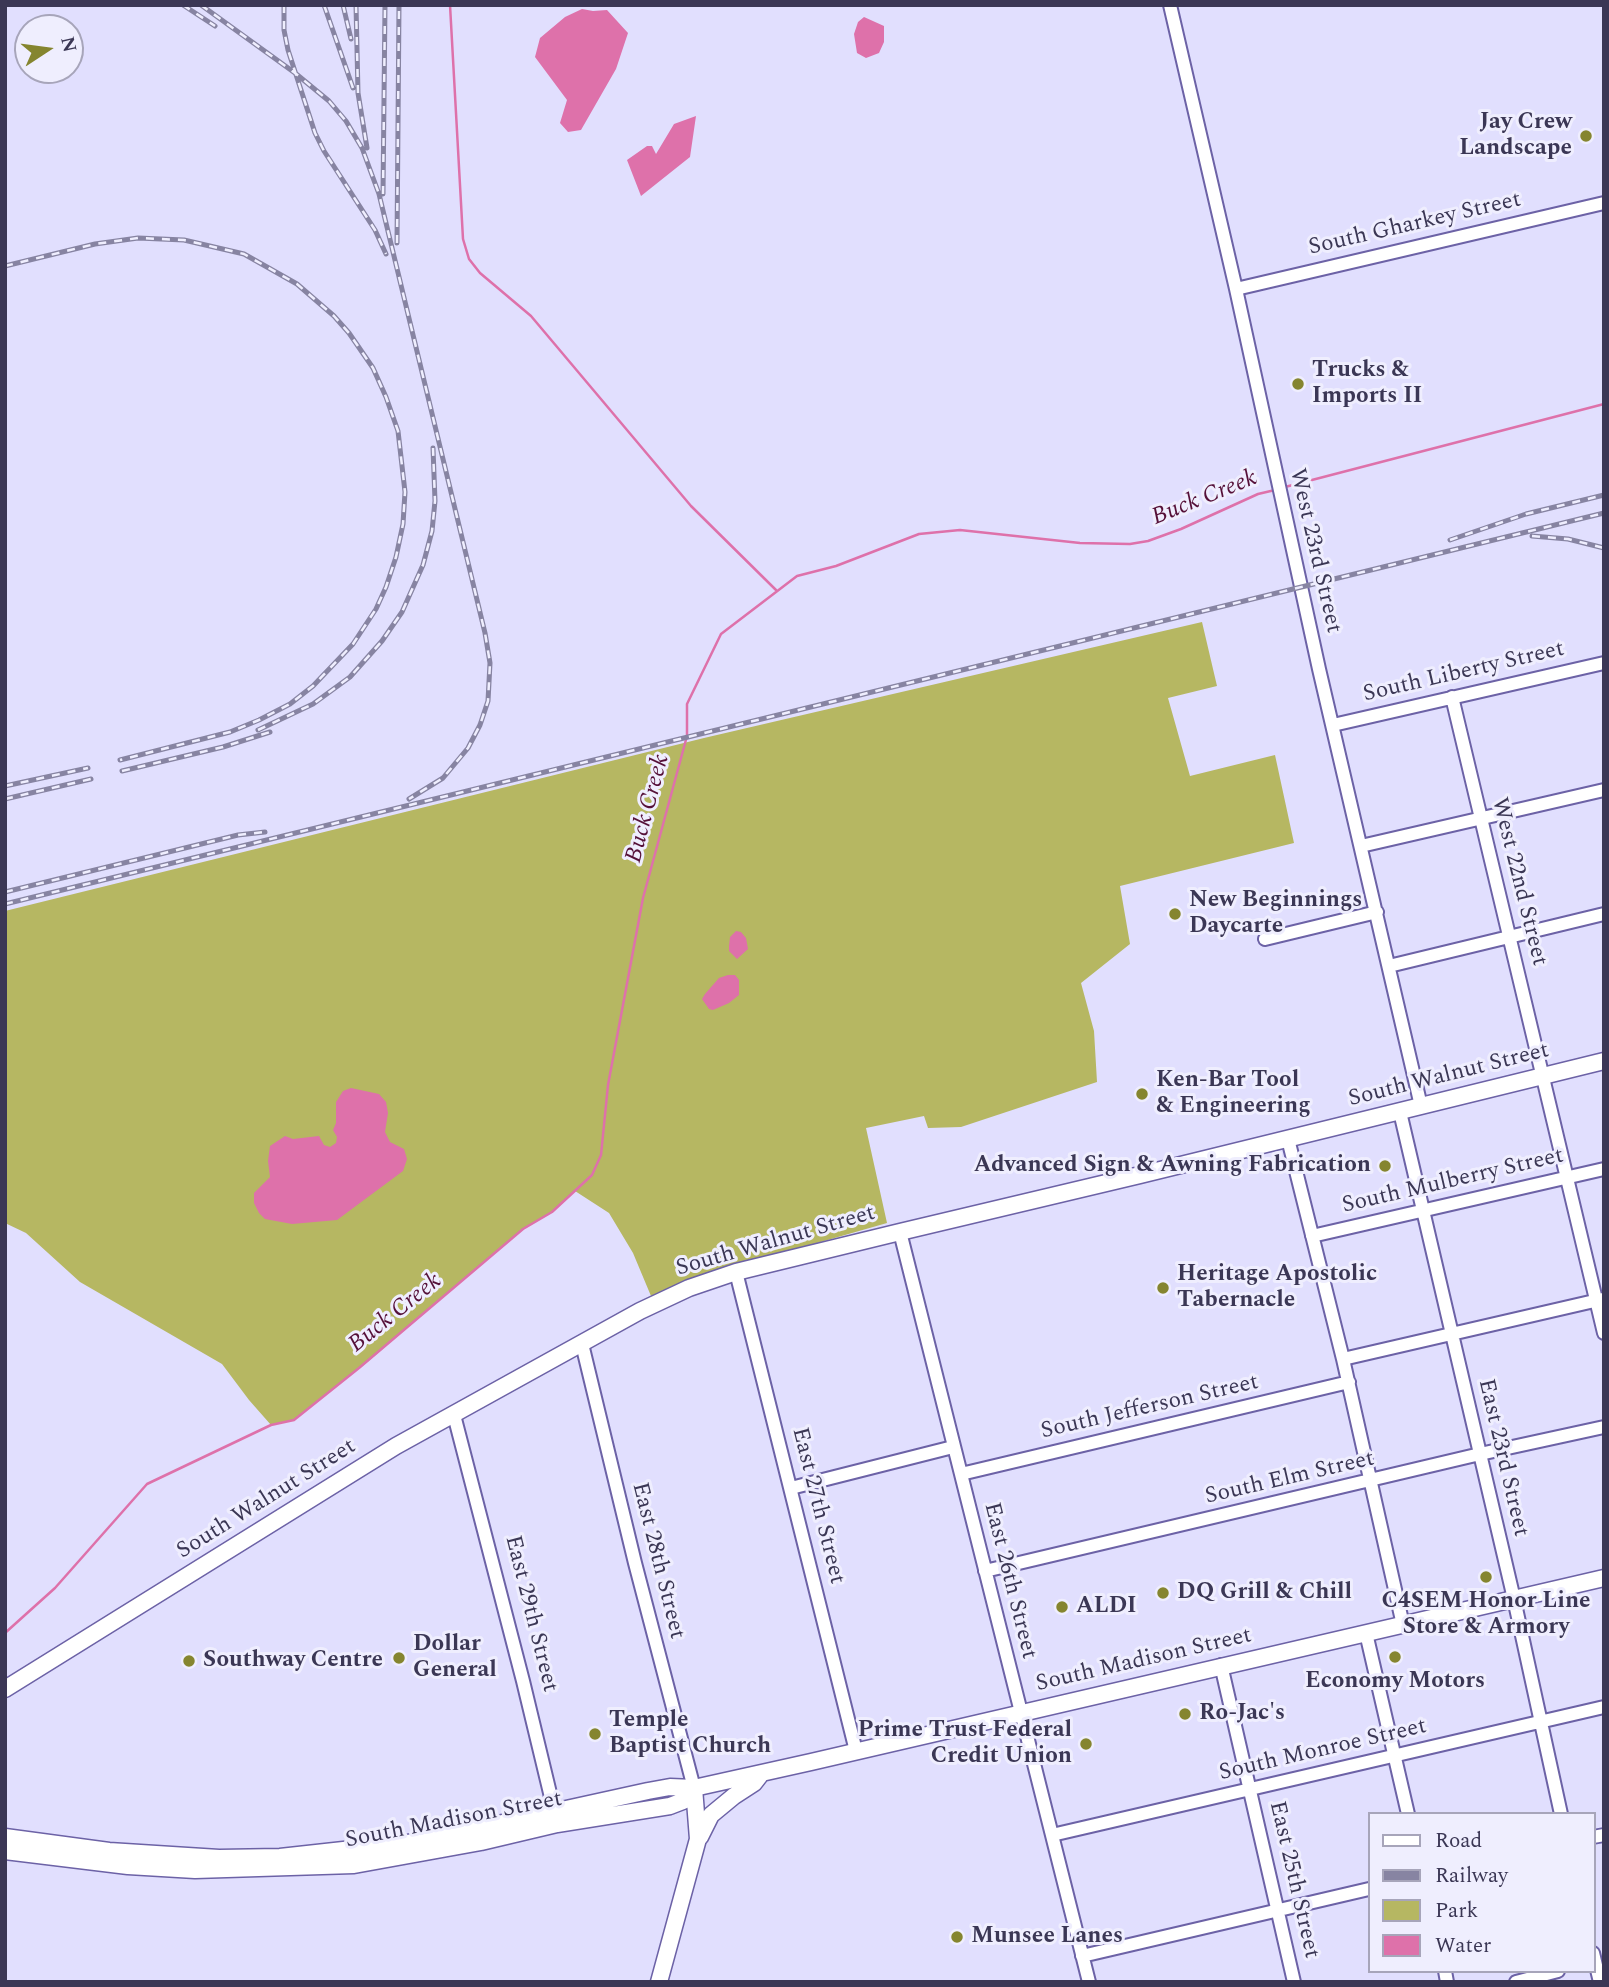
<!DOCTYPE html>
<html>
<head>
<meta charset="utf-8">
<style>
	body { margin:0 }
	#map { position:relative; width:1609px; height:1987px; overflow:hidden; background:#e1dffe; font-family:Spectral,serif }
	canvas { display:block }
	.frame { position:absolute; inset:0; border:7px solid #3b3755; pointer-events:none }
	.legend { position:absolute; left:1368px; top:1812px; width:228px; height:161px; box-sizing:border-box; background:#efeefe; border:2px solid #a7a5ba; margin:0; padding:9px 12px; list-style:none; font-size:21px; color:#3b3755 }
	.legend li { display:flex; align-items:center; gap:14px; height:35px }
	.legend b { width:35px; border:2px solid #a7a5ba }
	.north { position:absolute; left:14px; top:14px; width:70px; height:70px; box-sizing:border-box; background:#efeefe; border:2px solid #a7a5ba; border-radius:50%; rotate:77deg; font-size:19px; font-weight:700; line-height:28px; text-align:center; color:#3b3755 }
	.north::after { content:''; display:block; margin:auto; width:24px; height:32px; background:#85852f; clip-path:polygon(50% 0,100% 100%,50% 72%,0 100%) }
</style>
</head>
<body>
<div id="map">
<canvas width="1609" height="1987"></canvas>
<div class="frame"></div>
<ul class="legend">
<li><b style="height:9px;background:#fff"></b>Road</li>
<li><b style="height:9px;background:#8784a2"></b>Railway</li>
<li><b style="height:19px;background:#b6b762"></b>Park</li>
<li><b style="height:19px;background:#de71aa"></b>Water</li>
</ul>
<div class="north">N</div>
</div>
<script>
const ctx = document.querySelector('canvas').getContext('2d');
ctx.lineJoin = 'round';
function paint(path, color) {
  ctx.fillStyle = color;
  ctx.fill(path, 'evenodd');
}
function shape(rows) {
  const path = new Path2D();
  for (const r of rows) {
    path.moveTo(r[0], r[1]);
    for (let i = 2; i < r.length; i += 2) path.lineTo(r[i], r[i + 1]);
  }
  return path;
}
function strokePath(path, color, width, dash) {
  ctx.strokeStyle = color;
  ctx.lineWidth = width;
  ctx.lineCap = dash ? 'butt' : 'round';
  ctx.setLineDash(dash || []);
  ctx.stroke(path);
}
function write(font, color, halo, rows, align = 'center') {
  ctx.font = font + ' Spectral,serif';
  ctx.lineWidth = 6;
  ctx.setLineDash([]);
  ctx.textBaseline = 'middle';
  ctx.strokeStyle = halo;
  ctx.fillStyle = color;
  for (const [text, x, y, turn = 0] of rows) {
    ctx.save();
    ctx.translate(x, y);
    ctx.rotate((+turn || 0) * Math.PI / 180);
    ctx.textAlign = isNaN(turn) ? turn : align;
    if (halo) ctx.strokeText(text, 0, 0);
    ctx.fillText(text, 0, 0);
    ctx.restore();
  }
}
paint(shape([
	[1202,622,1217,686,1168,698,1190,776,1275,755,1294,843,1120,886,1130,944,1081,983,1094,1031,1097,1082,961,1127,928,1128,924,1116,866,1128,887,1223,698,1277,651,1296,633,1253,609,1213,575,1191,552,1212,523,1229,365,1364,294,1420,271,1425,249,1400,222,1364,80,1282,26,1233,5,1223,5,911,704,738]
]), '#b6b762');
paint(shape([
	[582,9,593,11,607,10,628,33,616,69,581,130,568,132,560,123,567,100,535,57,540,38,565,17],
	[864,17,884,26,884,42,879,53,866,58,857,53,854,34,858,22],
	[696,116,690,157,641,196,627,160,647,146,652,146,656,154,674,124],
	[736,931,741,932,746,938,748,949,737,959,729,951,729,946,730,937],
	[728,975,735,975,739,980,739,995,729,1003,713,1010,709,1009,702,999,705,994,719,978],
	[351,1088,379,1094,386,1102,388,1113,385,1132,390,1142,404,1149,407,1159,403,1171,337,1220,292,1224,265,1219,259,1213,254,1203,254,1193,270,1177,268,1161,270,1146,285,1136,293,1139,319,1136,324,1145,330,1147,336,1143,337,1137,333,1130,336,1123,336,1102,343,1091]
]), '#de71aa');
strokePath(shape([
	[450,5,463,239,469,259,480,273,531,316,691,506,776,590],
	[1285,487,1604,404],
	[5,1633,55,1588,147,1484,271,1425,294,1420,359,1368,523,1229,552,1212,592,1175,601,1155,608,1085,643,898,687,736,687,704,721,634,797,576,836,566,919,534,960,530,1080,543,1130,544,1148,541,1181,529,1258,494,1275,490]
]), '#de71aa', 2.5);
const minor = shape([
	[1170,5,1236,289,1319,669,1421,1106],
	[1236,289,1604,203],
	[1452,697,1604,1333],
	[1333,725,1604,663],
	[1361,846,1604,790],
	[1265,939,1377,912],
	[1389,966,1604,914],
	[1400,1112,1514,1599,1561,1814],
	[1288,1139,1343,1359,1403,1625],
	[900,1232,1089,1982],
	[1312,1236,1604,1169],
	[736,1272,856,1751],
	[582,1344,635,1563,694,1788],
	[1343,1359,1603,1299],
	[454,1415,523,1681,556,1818],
	[961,1474,1349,1382],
	[791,1488,953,1447],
	[985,1571,1480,1454,1604,1427],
	[1366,1633,1408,1814],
	[1221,1665,1294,1982],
	[1052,1835,1604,1707],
	[1593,1837,1604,1835],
	[1593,1953,1600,1982],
	[1082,1956,1369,1889],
	[1445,1971,1447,1982],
	[1516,1982,1558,1971]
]);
const major = shape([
	[5,1689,396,1446,640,1311,689,1288,736,1272,900,1232,1140,1175,1604,1061],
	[5,1837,109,1851,219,1858,280,1857,416,1842,648,1791,670,1787,694,1788,811,1762,1604,1578],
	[700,1837,711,1815,734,1796,754,1783,761,1774],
	[5,1851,128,1866,195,1870,354,1865,481,1842,557,1824,670,1806,683,1801,694,1788],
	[659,1982,698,1839,694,1788]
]);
strokePath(minor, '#6c62a6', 16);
strokePath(major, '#6c62a6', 19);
strokePath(minor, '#fff', 12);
strokePath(major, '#fff', 16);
const rail = shape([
	[183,5,215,26],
	[201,5,295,73,329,101,346,121,362,148,379,194,485,633,490,663,488,701,480,725,468,748,443,778,409,799],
	[284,5,284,30,288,50,315,133,324,151,375,230,386,254],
	[324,5,353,88],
	[343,5,351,39],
	[356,5,358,93,367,148],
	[383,194,385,5],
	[397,243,399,5],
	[5,266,95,244,138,238,184,240,244,254,297,284,334,316,349,333,373,368,386,397,398,431,405,492,403,524,396,557,386,587,376,609,353,644,313,686,290,704,259,720,230,732,120,760],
	[1532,536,1568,539,1604,548],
	[1450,540,1526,514,1604,495],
	[258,730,313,704,350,677,382,641,402,612,423,565,432,531,435,501,433,448],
	[122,771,223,747,270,732],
	[5,786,88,768],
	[5,799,91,779],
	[5,892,238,835,265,832],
	[5,904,1604,513]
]);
strokePath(rail, '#8784a2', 5);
strokePath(rail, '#efeefe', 2.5, [8]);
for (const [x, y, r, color] of [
	[1586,136,7,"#85852f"],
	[1298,384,7,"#85852f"],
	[1175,914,7,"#85852f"],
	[1142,1094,7,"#85852f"],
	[1385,1166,7,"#85852f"],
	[1163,1288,7,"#85852f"],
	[1486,1577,7,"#85852f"],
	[1163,1593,7,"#85852f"],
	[1062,1607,7,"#85852f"],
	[1395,1657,7,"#85852f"],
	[399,1658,7,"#85852f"],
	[189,1661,7,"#85852f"],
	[1185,1714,7,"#85852f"],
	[595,1734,7,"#85852f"],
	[1086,1744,7,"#85852f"],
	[957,1937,7,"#85852f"]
]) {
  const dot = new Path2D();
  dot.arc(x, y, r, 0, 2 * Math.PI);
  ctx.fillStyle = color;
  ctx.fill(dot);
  strokePath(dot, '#efeefe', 2.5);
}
write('bold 23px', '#3b3755', '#efeefe', [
	["Jay Crew",1572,123,"right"],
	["Landscape",1572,149,"right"],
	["Trucks &",1312,371],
	["Imports II",1312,397],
	["New Beginnings",1189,901],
	["Daycarte",1189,927],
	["Ken-Bar Tool",1156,1081],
	["& Engineering",1156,1107],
	["Advanced Sign & Awning Fabrication",1371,1166,"right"],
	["Heritage Apostolic",1177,1275],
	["Tabernacle",1177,1301],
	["DQ Grill & Chill",1177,1593],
	["C4SEM Honor Line",1486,1602,"center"],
	["Store & Armory",1486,1628,"center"],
	["ALDI",1076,1607],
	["Dollar",413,1645],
	["General",413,1671],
	["Southway Centre",203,1661],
	["Economy Motors",1395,1682,"center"],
	["Ro-Jac's",1199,1714],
	["Temple",609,1721],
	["Baptist Church",609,1747],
	["Prime Trust Federal",1072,1731,"right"],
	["Credit Union",1072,1757,"right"],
	["Munsee Lanes",971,1937]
], 'left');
write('23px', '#3b3755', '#efeefe', [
	["South Gharkey Street",1415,225,-13],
	["West 23rd Street",1314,551,77],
	["South Liberty Street",1464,673,-13],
	["West 22nd Street",1518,882,76],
	["South Walnut Street",1449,1076,-14],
	["South Mulberry Street",1453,1182,-13],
	["South Walnut Street",776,1242,-16],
	["South Jefferson Street",1150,1408,-13],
	["East 23rd Street",1502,1458,77],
	["South Elm Street",1290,1479,-13],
	["South Walnut Street",267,1500,-32],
	["East 27th Street",817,1506,76],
	["East 28th Street",657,1561,76],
	["East 26th Street",1009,1581,76],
	["East 29th Street",530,1614,76],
	["South Madison Street",1144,1661,-13],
	["South Monroe Street",1323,1751,-13],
	["South Madison Street",454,1821,-11],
	["East 25th Street",1293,1880,77]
]);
write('italic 24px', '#551038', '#efeefe', [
	["Buck Creek",1205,499,-22],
	["Buck Creek",649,809,-75],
	["Buck Creek",396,1314,-39]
]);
</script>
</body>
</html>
